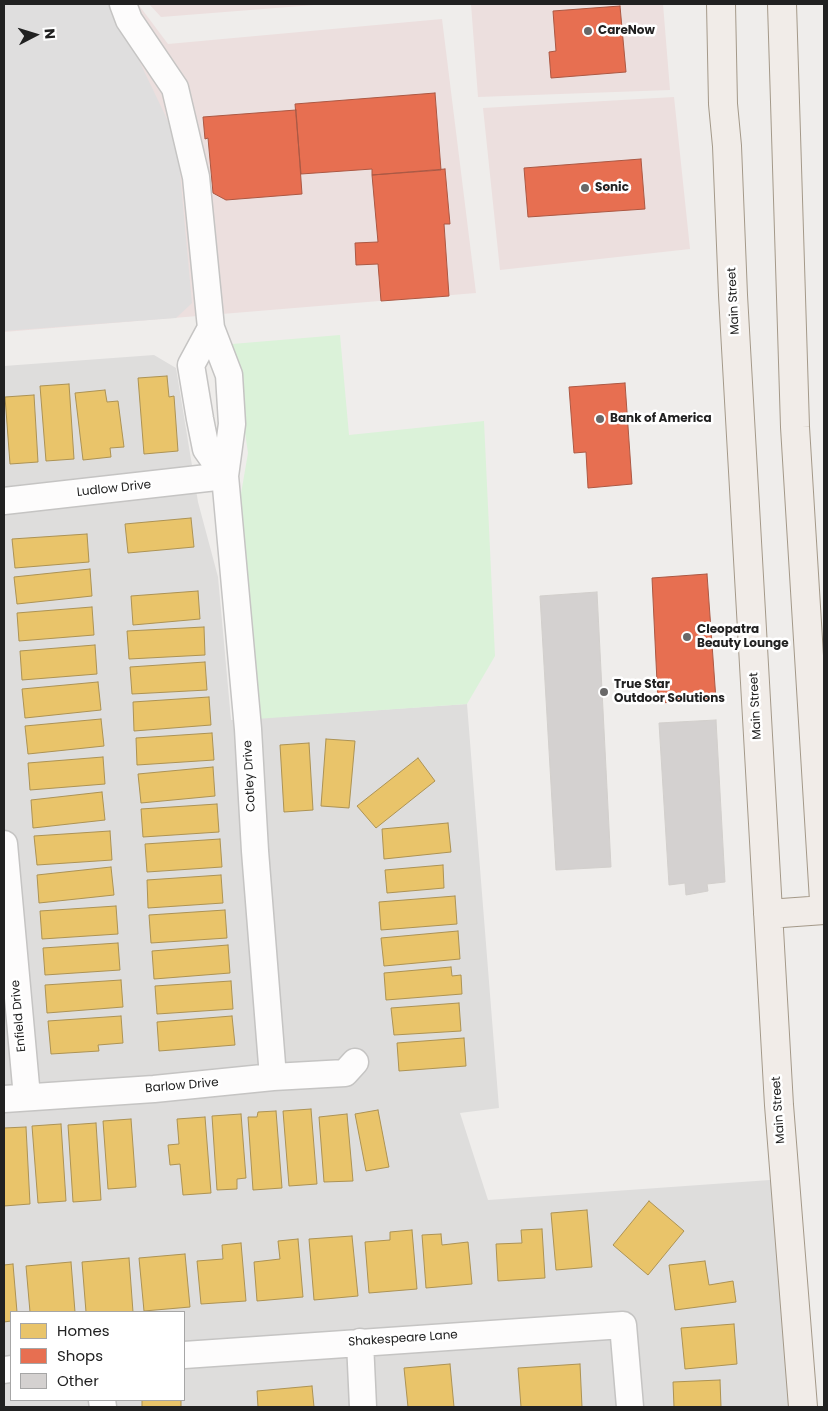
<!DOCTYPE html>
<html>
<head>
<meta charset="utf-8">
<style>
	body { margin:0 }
	#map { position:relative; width:828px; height:1411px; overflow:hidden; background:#efedeb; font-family:Poppins,sans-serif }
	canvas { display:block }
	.frame { position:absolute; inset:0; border:5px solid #212121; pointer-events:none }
	.legend { position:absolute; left:10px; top:1311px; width:175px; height:90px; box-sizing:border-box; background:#fff; border:1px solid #a6a6a6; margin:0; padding:6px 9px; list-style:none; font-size:15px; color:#212121 }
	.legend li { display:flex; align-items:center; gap:10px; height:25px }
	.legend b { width:25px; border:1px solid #a6a6a6 }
	.north { position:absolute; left:10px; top:10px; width:50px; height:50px; -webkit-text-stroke:4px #fff; paint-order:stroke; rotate:85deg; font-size:14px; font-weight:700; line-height:20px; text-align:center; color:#212121 }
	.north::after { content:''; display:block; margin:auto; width:18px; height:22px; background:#212121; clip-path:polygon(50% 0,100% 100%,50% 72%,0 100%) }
</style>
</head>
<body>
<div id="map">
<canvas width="828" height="1411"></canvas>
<div class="frame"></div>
<ul class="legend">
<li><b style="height:14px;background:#e9c46a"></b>Homes</li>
<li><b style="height:14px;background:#e76f51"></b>Shops</li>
<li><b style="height:14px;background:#d4d1d0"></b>Other</li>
</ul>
<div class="north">N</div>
</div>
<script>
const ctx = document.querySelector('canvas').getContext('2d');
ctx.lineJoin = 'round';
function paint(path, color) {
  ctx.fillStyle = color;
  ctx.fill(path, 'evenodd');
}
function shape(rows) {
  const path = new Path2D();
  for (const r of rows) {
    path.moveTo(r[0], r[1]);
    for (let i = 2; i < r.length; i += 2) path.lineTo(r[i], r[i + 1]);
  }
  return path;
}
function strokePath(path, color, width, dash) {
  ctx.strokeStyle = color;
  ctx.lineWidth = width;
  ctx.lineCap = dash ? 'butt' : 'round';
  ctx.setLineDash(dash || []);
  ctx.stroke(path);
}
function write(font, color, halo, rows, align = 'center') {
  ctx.font = font + ' Poppins,sans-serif';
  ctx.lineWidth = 5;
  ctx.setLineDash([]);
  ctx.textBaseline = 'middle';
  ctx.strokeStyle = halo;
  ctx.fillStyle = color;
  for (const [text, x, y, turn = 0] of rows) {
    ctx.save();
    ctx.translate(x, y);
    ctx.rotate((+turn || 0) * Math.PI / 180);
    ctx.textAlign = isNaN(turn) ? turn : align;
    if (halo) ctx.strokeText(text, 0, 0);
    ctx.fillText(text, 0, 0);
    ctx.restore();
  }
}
paint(shape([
	[154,355,176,368,198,502,218,577,231,720,467,704,499,1108,460,1113,488,1200,784,1179,802,1407,4,1407,4,366],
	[11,1312,184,1312,184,1400,11,1400]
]), '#dedddc');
paint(shape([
	[4,4,138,4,168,44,442,19,476,293,4,332],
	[149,4,327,4,161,17],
	[471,4,663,4,670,90,478,97],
	[674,97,690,249,500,270,483,108]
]), '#ecdfde');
paint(shape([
	[340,335,349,435,484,421,495,656,467,704,256,719,238,511,248,453,232,344]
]), '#dbf2d9');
paint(shape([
	[4,4,112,4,177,140,192,303,176,318,4,331]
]), '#dfdede');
const homes = shape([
	[167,376,169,397,174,396,178,451,144,454,138,378,167,376],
	[69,384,74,459,46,461,40,386,69,384],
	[105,390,107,402,118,401,124,447,110,448,111,457,83,460,75,393,105,390],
	[34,395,38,462,10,464,5,397,34,395],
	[191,518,194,547,128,553,125,524,191,518],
	[87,534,89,562,15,568,12,539,87,534],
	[90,569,92,596,17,604,14,577,90,569],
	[198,591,200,619,133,625,131,596,198,591],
	[92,607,94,635,19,641,17,613,92,607],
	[204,627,205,655,129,659,127,631,204,627],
	[95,645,97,674,22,680,20,651,95,645],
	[205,662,207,690,132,694,130,667,205,662],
	[98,682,101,710,25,718,22,689,98,682],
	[209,697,211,725,134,731,133,702,209,697],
	[101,719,104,746,28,754,25,726,101,719],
	[212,733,214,760,137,765,136,738,212,733],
	[326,739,355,741,349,808,321,806,326,739],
	[309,743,313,810,284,812,280,745,309,743],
	[103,757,105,784,30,790,28,763,103,757],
	[418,758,435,781,376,828,357,806,418,758],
	[213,767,215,796,141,803,138,774,213,767],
	[102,792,105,820,33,828,31,800,102,792],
	[217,804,219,832,143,837,141,809,217,804],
	[448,823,451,852,384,859,382,829,448,823],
	[110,831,112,860,37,865,34,836,110,831],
	[220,839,222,867,147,872,145,844,220,839],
	[443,865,444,888,387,893,385,870,443,865],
	[111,867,114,895,39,903,37,875,111,867],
	[221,875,223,903,148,908,147,880,221,875],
	[455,896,457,924,381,930,379,902,455,896],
	[116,906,118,934,42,939,40,911,116,906],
	[225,910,227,938,151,943,149,915,225,910],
	[458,931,460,959,384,966,381,938,458,931],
	[118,943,120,970,45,975,43,948,118,943],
	[228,945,230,973,154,979,152,951,228,945],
	[451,967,452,976,461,975,462,994,386,1000,384,973,451,967],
	[121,980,123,1007,47,1013,45,985,121,980],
	[231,981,233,1009,157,1014,155,986,231,981],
	[459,1003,461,1031,394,1035,391,1008,459,1003],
	[121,1016,123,1043,98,1045,99,1051,51,1054,48,1021,121,1016],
	[232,1016,235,1045,159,1051,157,1022,232,1016],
	[464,1038,466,1066,399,1071,397,1043,464,1038],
	[311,1109,317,1184,289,1186,283,1111,311,1109],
	[378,1110,389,1167,366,1171,355,1114,378,1110],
	[276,1111,282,1188,253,1190,248,1117,257,1117,258,1112,276,1111],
	[241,1114,246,1178,237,1179,237,1189,217,1190,212,1116,241,1114],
	[347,1114,353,1181,324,1182,319,1117,347,1114],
	[205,1117,211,1193,183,1195,180,1164,170,1165,168,1145,179,1144,177,1119,205,1117],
	[131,1119,136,1187,108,1189,103,1121,131,1119],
	[96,1123,101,1200,73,1202,68,1125,96,1123],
	[61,1124,66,1201,38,1203,32,1126,61,1124],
	[26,1127,30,1204,4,1206,4,1128,26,1127],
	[649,1201,684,1231,648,1275,613,1245,649,1201],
	[587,1210,592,1267,556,1270,551,1213,587,1210],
	[542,1229,545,1278,498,1281,496,1244,522,1243,521,1230,542,1229],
	[412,1230,417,1289,369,1293,365,1242,390,1240,390,1232,412,1230],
	[441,1234,442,1245,468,1242,472,1284,426,1288,422,1235,441,1234],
	[352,1236,358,1296,314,1300,309,1239,352,1236],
	[298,1239,303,1297,257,1301,254,1262,280,1259,278,1241,298,1239],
	[241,1243,246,1301,201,1304,197,1261,223,1259,222,1245,241,1243],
	[185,1254,190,1307,144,1311,139,1258,185,1254],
	[129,1258,133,1312,86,1312,82,1262,129,1258],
	[705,1261,709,1285,733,1281,736,1302,675,1310,669,1265,705,1261],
	[71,1262,75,1312,30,1312,26,1266,71,1262],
	[13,1264,17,1312,11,1312,11,1321,4,1322,4,1265,13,1264],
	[734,1324,737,1364,685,1369,681,1328,734,1324],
	[450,1364,454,1407,408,1407,404,1368,450,1364],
	[580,1364,582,1407,521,1407,518,1368,580,1364],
	[720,1380,721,1407,674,1407,673,1382,720,1380],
	[312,1386,314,1407,258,1407,257,1391,312,1386],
	[142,1400,181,1400,181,1407,142,1407,142,1400]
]);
paint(homes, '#e9c46a');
strokePath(homes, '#ad9354', 1);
const shops = shape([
	[620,6,626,72,551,78,549,52,556,51,553,11,620,6],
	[435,93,441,170,372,175,372,169,301,174,295,104,435,93],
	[296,110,302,194,226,200,213,193,208,138,205,139,203,117,296,110],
	[641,159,645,209,528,217,524,168,641,159],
	[445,169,450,224,444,224,449,296,381,301,378,264,356,265,355,243,378,242,372,175,445,169],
	[625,383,632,484,588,488,586,452,574,453,569,387,625,383],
	[707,574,716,700,658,703,652,578,707,574]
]);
paint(shops, '#e76f51');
strokePath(shops, '#ac5843', 1);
const building = shape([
	[597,592,611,867,556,870,540,596,597,592],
	[716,720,725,882,707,884,708,891,686,895,685,883,669,885,659,723,716,720]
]);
paint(building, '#d4d1d0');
strokePath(building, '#d2cfcc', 1);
const minor = shape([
	[123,4,129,20,175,88,196,177,211,328,229,375,232,424,225,476,248,729,255,851,273,1077],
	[211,328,191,365,200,419,206,449,225,476],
	[4,501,225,476],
	[4,844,27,1097],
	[4,1099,154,1089,273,1077,345,1073,355,1062],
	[360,1342,363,1407],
	[184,1355,623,1325,630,1407],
	[4,1370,11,1369],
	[102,1400,103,1407]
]);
const major = shape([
	[721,4,723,104,727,146,733,295,779,1105,803,1407],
	[782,4,795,427,824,901],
	[768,914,824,910]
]);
strokePath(minor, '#c5c4c3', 29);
strokePath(major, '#a49989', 30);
strokePath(minor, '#fdfcfc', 26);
strokePath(major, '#f1ece8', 28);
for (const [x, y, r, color] of [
	[588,31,5,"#696868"],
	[585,188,5,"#696868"],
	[600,419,5,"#696868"],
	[687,637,5,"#696868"],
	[604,692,5,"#696868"]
]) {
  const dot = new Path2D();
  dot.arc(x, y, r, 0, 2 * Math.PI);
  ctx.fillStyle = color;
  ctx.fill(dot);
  strokePath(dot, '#fff', 2);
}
write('bold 12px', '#212121', '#fff', [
	["CareNow",598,31],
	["Sonic",595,188],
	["Bank of America",610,419],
	["Cleopatra",697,630],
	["Beauty Lounge",697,644],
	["True Star",614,685],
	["Outdoor Solutions",614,699]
], 'left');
write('12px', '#212121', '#fff', [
	["Main Street",734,301,-93],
	["Ludlow Drive",114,489,-6],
	["Main Street",756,706,-93],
	["Cotley Drive",250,776,-93],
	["Enfield Drive",19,1016,-95],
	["Barlow Drive",182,1086,-5],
	["Main Street",779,1110,-94],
	["Shakespeare Lane",403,1339,-4]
]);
</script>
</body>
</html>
